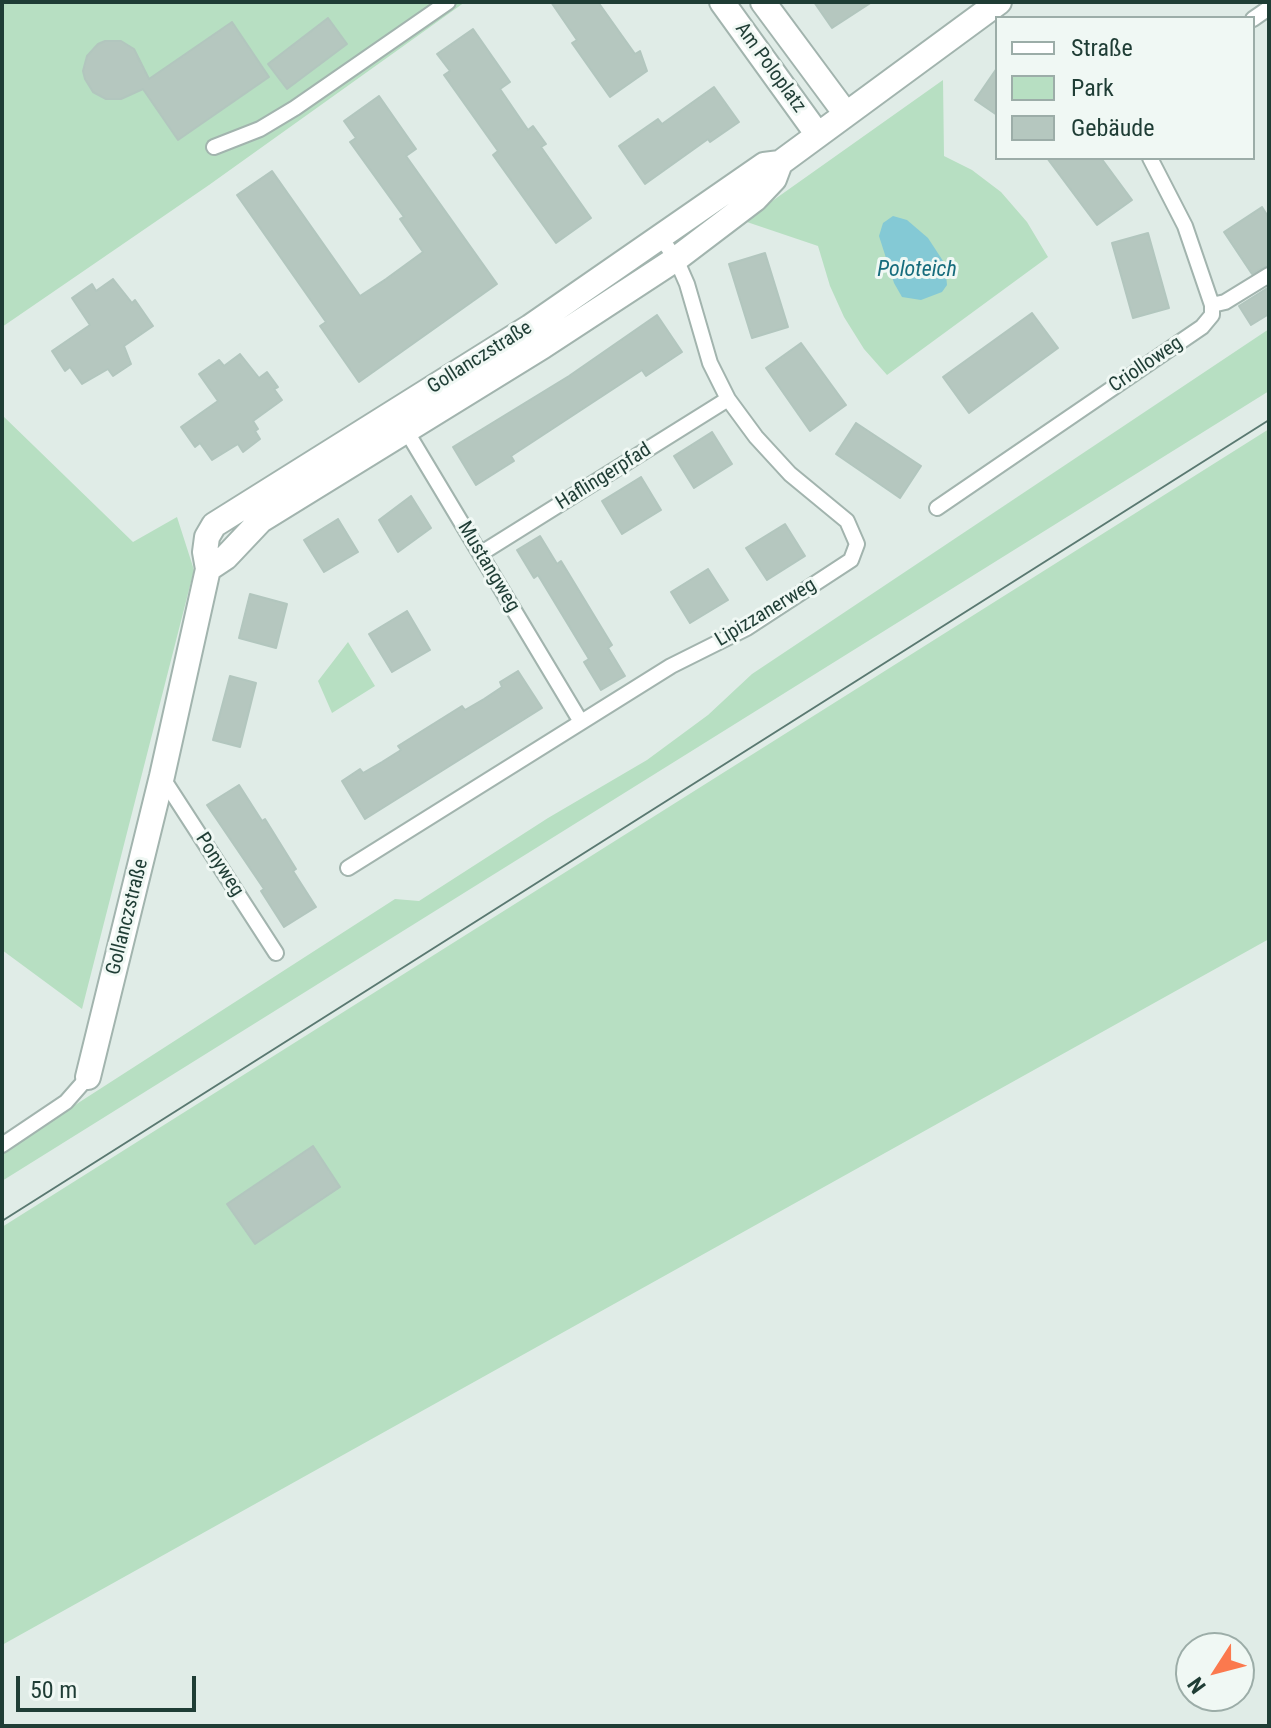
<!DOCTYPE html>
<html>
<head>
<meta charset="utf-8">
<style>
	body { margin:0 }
	#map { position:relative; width:1271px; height:1728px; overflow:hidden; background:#e0ece7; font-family:"Roboto Condensed",sans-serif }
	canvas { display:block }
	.frame { position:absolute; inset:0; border:4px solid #1f3d35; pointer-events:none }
	.legend { position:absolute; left:995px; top:16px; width:260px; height:144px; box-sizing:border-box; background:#f0f8f4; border:2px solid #9cada8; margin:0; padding:10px 14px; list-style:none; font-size:24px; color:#1f3d35 }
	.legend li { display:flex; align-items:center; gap:16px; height:40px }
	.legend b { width:40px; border:2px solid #9cada8 }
	.north { position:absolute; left:1175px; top:1632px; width:80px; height:80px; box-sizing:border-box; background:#f0f8f4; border:2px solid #9cada8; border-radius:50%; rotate:234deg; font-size:22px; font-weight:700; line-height:32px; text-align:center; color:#1f3d35 }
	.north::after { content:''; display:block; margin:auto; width:28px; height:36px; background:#fb794e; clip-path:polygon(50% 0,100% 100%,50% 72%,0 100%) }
	.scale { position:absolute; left:16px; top:1676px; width:180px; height:36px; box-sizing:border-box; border:4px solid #1f3d35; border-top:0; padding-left:10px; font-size:24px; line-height:28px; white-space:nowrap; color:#1f3d35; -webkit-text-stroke:6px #f0f8f4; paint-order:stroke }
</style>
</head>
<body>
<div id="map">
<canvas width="1271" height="1728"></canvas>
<div class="frame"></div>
<ul class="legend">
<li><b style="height:10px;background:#fff"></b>Straße</li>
<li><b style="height:22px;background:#b7dfc2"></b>Park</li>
<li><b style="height:22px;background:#b5c7bf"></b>Gebäude</li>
</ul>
<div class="north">N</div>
<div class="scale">50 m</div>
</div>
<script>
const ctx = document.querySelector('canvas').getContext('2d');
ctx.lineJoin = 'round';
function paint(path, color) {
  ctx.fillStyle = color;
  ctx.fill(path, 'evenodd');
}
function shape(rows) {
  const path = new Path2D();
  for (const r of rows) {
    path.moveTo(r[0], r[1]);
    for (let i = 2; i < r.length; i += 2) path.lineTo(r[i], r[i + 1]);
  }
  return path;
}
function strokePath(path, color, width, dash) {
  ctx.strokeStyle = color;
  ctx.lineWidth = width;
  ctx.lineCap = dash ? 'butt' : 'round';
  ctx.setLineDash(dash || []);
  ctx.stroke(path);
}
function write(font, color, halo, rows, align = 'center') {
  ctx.font = font + ' "Roboto Condensed",sans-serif';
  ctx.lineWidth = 6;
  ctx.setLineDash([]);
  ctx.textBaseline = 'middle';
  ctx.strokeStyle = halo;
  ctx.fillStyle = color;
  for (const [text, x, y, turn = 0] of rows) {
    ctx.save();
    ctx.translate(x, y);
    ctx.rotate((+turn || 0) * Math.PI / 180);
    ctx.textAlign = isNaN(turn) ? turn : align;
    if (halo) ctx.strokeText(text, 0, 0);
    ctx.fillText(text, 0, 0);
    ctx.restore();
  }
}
paint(shape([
	[2,2,465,2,209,185,2,327],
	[943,80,944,156,972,170,1001,192,1027,222,1048,257,887,375,864,349,844,317,830,286,818,246,744,221],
	[1269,329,1269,391,2,1181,2,1152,395,899,419,901,548,818,647,760,708,715,752,674],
	[2,415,133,542,177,517,194,570,82,1009,2,950],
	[1269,429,1269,939,2,1645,2,1227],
	[348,642,375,686,332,713,318,681]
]), '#b7dfc2');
paint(shape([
	[893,216,907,220,928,238,945,264,947,285,942,292,921,300,902,297,894,283,879,236,883,223]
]), '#84c9d5');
const building = shape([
	[551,2,598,2,635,54,640,51,647,71,610,97,572,43,577,40,551,2],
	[814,2,872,2,832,28,814,2],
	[328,18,347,44,287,89,268,64,328,18],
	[232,22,269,77,178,140,143,89,121,99,106,99,93,92,85,79,83,71,87,56,98,44,105,41,121,41,134,49,149,79,232,22],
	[473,29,510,82,500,89,528,130,533,126,546,144,541,147,591,218,556,243,493,155,498,151,444,75,450,71,437,54,473,29],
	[997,68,997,115,975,100,997,68],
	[714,87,739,122,710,142,708,139,645,184,619,146,658,119,662,124,714,87],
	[379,96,416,149,406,156,497,284,359,382,320,326,326,322,237,195,272,171,360,296,386,279,423,252,400,219,404,217,350,142,356,138,344,121,379,96],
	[1047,158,1101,158,1132,200,1097,225,1047,158],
	[1262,207,1269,218,1269,265,1252,274,1224,232,1262,207],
	[1148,233,1169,308,1133,318,1112,243,1148,233],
	[765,253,788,327,752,338,729,264,765,253],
	[113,279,132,303,135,300,153,326,124,346,131,364,113,376,108,369,82,384,70,367,65,371,52,351,90,325,72,298,92,284,96,291,113,279],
	[1269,287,1269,314,1251,325,1239,306,1269,287],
	[1032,313,1058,348,969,413,943,377,1032,313],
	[657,315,682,352,646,376,642,370,511,456,514,461,476,485,453,447,569,376,657,315],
	[801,343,846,405,810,431,766,368,801,343],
	[240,354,259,378,267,372,278,387,274,389,282,400,253,421,258,429,255,431,260,439,243,452,238,444,212,460,200,443,195,447,181,427,218,401,199,374,219,360,224,366,240,354],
	[856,423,921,466,900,498,836,454,856,423],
	[712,432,732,464,694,488,674,456,712,432],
	[641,477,661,510,622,534,602,501,641,477],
	[411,496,431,528,398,552,379,520,411,496],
	[338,519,358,552,324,572,304,540,338,519],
	[785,524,805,556,767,580,746,548,785,524],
	[540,536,557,564,561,561,612,645,608,648,625,676,601,690,584,662,589,659,538,575,534,578,517,550,540,536],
	[708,569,728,600,690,623,671,592,708,569],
	[250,594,287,604,276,648,239,638,250,594],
	[407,611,430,650,392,672,369,634,407,611],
	[518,671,542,708,365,819,342,781,360,769,363,773,382,762,401,750,398,746,462,706,465,710,484,699,502,687,500,682,518,671],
	[230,676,256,683,240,747,213,740,230,676],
	[239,785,262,821,265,819,296,869,293,871,316,907,284,927,261,891,264,889,207,805,239,785],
	[313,1146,340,1187,255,1244,227,1204,313,1146]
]);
paint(building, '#b5c7bf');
strokePath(building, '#b2c6be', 2);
const lane = shape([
	[1253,19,1269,8],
	[214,147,260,129,295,108,448,2],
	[1212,305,1225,302,1269,275],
	[404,427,581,722],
	[937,508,1202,327,1212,315,1212,305,1185,226,1150,158],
	[480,554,728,399],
	[162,777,276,953],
	[348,868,671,666,747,628,851,560,857,544,847,521,790,474,756,437,728,399,710,363,687,284,676,259,661,238],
	[2,1145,66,1102,88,1077]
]);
const street = shape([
	[722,2,818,135],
	[763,2,846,114],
	[208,569,226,557,261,520,543,346,676,259,755,199,774,179,780,163],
	[88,1077,162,776,208,569,205,552,207,537,214,525,530,327,764,165,780,163,999,2]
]);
strokePath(lane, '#a2b4ae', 18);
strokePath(street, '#a2b4ae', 28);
strokePath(lane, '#fff', 14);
strokePath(street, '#fff', 24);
strokePath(shape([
	[2,1221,1269,420]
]), '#5a7971', 2);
write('20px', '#1f3d35', '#f0f8f4', [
	["Am Poloplatz",770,68,54],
	["Gollanczstraße",480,358,-32],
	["Criolloweg",1146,365,-34],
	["Haflingerpfad",604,477,-32],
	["Mustangweg",488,567,59],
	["Lipizzanerweg",766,613,-31],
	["Ponyweg",219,865,57],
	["Gollanczstraße",128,917,-76]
]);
write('italic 22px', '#166c7d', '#f0f8f4', [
	["Poloteich",917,270]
]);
</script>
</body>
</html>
